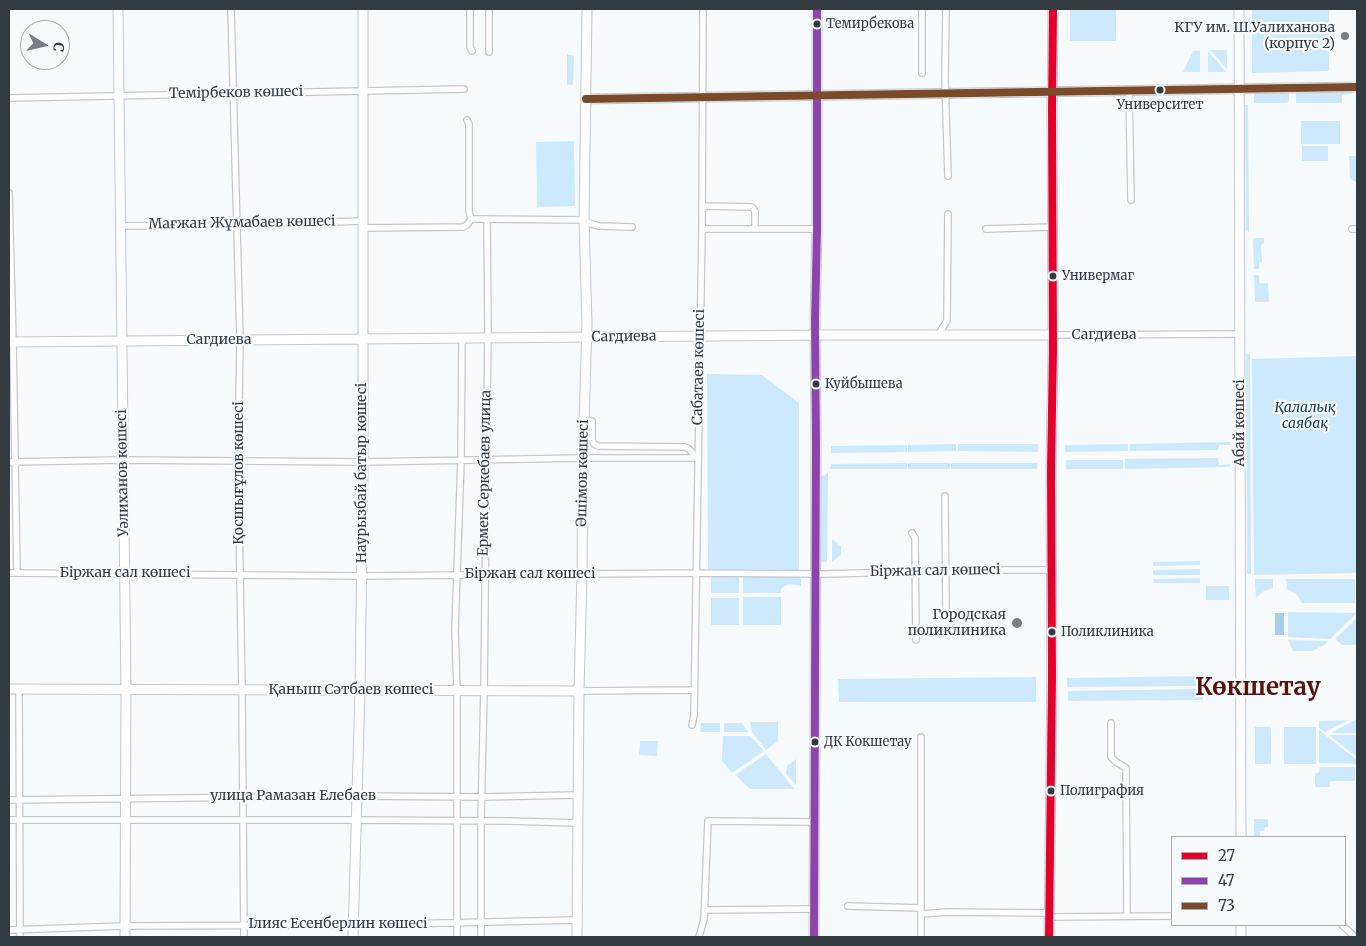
<!DOCTYPE html>
<html>
<head>
<meta charset="utf-8">
<style>
	body { margin:0 }
	#map { position:relative; width:1366px; height:946px; overflow:hidden; background:#f8fbfd; font-family:Merriweather,serif }
	canvas { display:block }
	.frame { position:absolute; inset:0; border:10px solid #333b41; pointer-events:none }
	.legend { position:absolute; left:1171px; top:836px; width:175px; height:90px; box-sizing:border-box; background:#f7fbfe; border:1px solid #a9aeb2; margin:0; padding:6px 9px; list-style:none; font-size:15px; color:#333b41 }
	.legend li { display:flex; align-items:center; gap:10px; height:25px }
	.legend b { width:25px; border:1px solid #a9aeb2 }
	.north { position:absolute; left:20px; top:20px; width:50px; height:50px; box-sizing:border-box; background:#f7fbfe; border:1px solid #a9aeb2; border-radius:50%; rotate:99deg; font-size:14px; font-weight:700; line-height:20px; text-align:center; color:#333b41 }
	.north::after { content:''; display:block; margin:auto; width:18px; height:22px; background:#787e83; clip-path:polygon(50% 0,100% 100%,50% 72%,0 100%) }
</style>
</head>
<body>
<div id="map">
<canvas width="1366" height="946"></canvas>
<div class="frame"></div>
<ul class="legend">
<li><b style="height:6px;background:#e4002b"></b>27</li>
<li><b style="height:6px;background:#8e44ad"></b>47</li>
<li><b style="height:6px;background:#7a4b2a"></b>73</li>
</ul>
<div class="north">С</div>
</div>
<script>
const ctx = document.querySelector('canvas').getContext('2d');
ctx.lineJoin = 'round';
function paint(path, color) {
  ctx.fillStyle = color;
  ctx.fill(path, 'evenodd');
}
function shape(rows) {
  const path = new Path2D();
  for (const r of rows) {
    path.moveTo(r[0], r[1]);
    for (let i = 2; i < r.length; i += 2) path.lineTo(r[i], r[i + 1]);
  }
  return path;
}
function strokePath(path, color, width, dash) {
  ctx.strokeStyle = color;
  ctx.lineWidth = width;
  ctx.lineCap = dash ? 'butt' : 'round';
  ctx.setLineDash(dash || []);
  ctx.stroke(path);
}
function write(font, color, halo, rows, align = 'center') {
  ctx.font = font + ' Merriweather,serif';
  ctx.lineWidth = 4.5;
  ctx.setLineDash([]);
  ctx.textBaseline = 'middle';
  ctx.strokeStyle = halo;
  ctx.fillStyle = color;
  for (const [text, x, y, turn = 0] of rows) {
    ctx.save();
    ctx.translate(x, y);
    ctx.rotate((+turn || 0) * Math.PI / 180);
    ctx.textAlign = isNaN(turn) ? turn : align;
    if (halo) ctx.strokeText(text, 0, 0);
    ctx.fillText(text, 0, 0);
    ctx.restore();
  }
}
paint(shape([
	[1070,9,1116,9,1116,41,1070,41],
	[1252,9,1329,9,1329,71,1252,73],
	[1210,50,1227,50,1227,69],
	[1193,51,1200,51,1200,72,1183,72],
	[1208,51,1226,72,1208,72],
	[567,54,574,56,573,85,567,85],
	[1296,92,1352,92,1352,94,1342,95,1342,103,1296,103],
	[1254,93,1289,93,1289,101,1287,103,1254,103],
	[1245,105,1248,105,1249,232,1246,231],
	[1301,121,1340,121,1340,144,1301,144],
	[574,141,575,206,537,207,536,142],
	[1302,146,1328,146,1328,161,1302,161],
	[1349,156,1357,156,1357,182,1353,181,1350,178],
	[1254,238,1264,238,1264,243,1261,245,1262,262,1259,262,1259,269,1254,269,1253,240],
	[1254,275,1259,275,1259,283,1268,283,1269,302,1255,302],
	[1246,354,1250,354,1251,574,1247,574],
	[1357,356,1357,573,1254,575,1252,359],
	[707,374,762,375,799,403,799,570,708,569],
	[1230,442,1230,445,1219,445,1218,450,1130,451,1130,444],
	[956,444,956,451,908,452,908,445],
	[958,444,1038,444,1038,452,958,451],
	[1128,444,1128,451,1065,452,1065,445],
	[907,445,907,452,831,453,831,446],
	[1218,458,1219,465,1230,464,1230,467,1125,469,1125,459],
	[1066,460,1123,460,1123,469,1066,469],
	[907,463,907,469,830,469,831,464],
	[908,463,950,463,950,469,908,469],
	[951,463,1038,463,1037,469,951,469],
	[828,473,827,562,820,562,820,477],
	[832,539,841,546,841,555,832,562],
	[1200,561,1200,565,1153,566,1153,562],
	[1200,569,1200,575,1153,575,1153,570],
	[711,576,739,576,739,593,711,593],
	[801,576,801,586,790,584,785,586,781,589,781,593,743,593,743,577],
	[1200,578,1200,583,1154,583,1153,579],
	[1255,579,1273,579,1273,588,1264,591,1256,598],
	[1286,579,1355,579,1355,603,1302,603,1297,595,1287,589],
	[1206,586,1229,586,1229,600,1206,600],
	[743,597,781,597,781,625,743,625],
	[711,598,739,598,739,625,711,625],
	[1288,612,1357,613,1330,639,1288,637],
	[1357,618,1357,645,1342,645,1335,639],
	[1288,640,1328,641,1324,645,1312,651,1293,651],
	[1203,676,1203,682,1199,686,1067,687,1067,678],
	[1036,677,1036,702,839,702,838,679],
	[1199,689,1203,694,1203,700,1068,701,1068,691],
	[1357,719,1357,733,1331,733],
	[1349,720,1325,732,1319,728,1319,721],
	[750,722,778,722,778,741,766,750,752,732],
	[701,723,720,723,720,732,700,732],
	[724,723,742,723,748,732,724,732],
	[1255,727,1271,727,1271,764,1255,764],
	[1284,727,1316,727,1316,764,1284,764],
	[1319,730,1357,760,1357,764,1319,763],
	[1329,735,1357,735,1357,757],
	[723,736,750,736,764,751,732,773,722,761],
	[640,741,658,741,657,756,639,755],
	[766,754,794,789,750,789,735,775],
	[796,759,796,785,786,774,787,766],
	[1320,767,1355,767,1355,781,1330,781,1330,787,1315,787,1315,774,1319,772],
	[1254,819,1268,819,1268,827,1265,827,1264,831,1255,832,1260,832,1260,837,1254,837]
]), '#cde9fe');
paint(shape([
	[1275,613,1284,613,1284,635,1275,635]
]), '#a5ceec');
const street = shape([
	[231,9,240,340,238,461,242,690,244,937],
	[470,9,470,47,472,51],
	[489,9,489,52],
	[922,9,922,73],
	[946,9,945,80,948,176],
	[1129,90,1131,200],
	[9,98,464,89],
	[467,120,469,124,469,211,471,219],
	[9,193,13,342,17,573],
	[703,206,752,207,755,211,755,229],
	[120,226,237,225,363,221],
	[363,228,463,227,467,225,471,219,479,219,584,220,591,224,599,226,632,227],
	[702,229,817,229],
	[986,229,1052,227],
	[1352,229,1357,229],
	[938,335,947,321,948,214],
	[1052,335,1240,334],
	[584,420,592,421,592,440,594,444,598,446,685,447,689,449,697,458],
	[9,462,123,460,363,462,583,458,697,458],
	[945,496,946,609],
	[912,533,915,538,916,640],
	[9,573,361,576,696,573,825,574,976,570,1052,570],
	[19,689,20,937],
	[579,691,694,690],
	[1111,723,1111,757,1116,762,1126,768,1127,916],
	[692,725,694,715,702,229,703,9],
	[921,737,921,937],
	[9,800,357,796,481,797,578,795],
	[9,820,356,820,508,821,578,823],
	[848,906,921,908],
	[705,910,814,909],
	[921,914,948,912,1049,913],
	[1049,917,1172,916],
	[1342,925,1353,935],
	[9,930,125,926,354,925,577,920],
	[457,937,457,690,455,630,461,460,462,338],
	[481,937,481,821,484,690,488,327,487,219],
	[699,937,704,919,708,821,814,822]
]);
const secondary = shape([
	[1239,9,1241,837],
	[586,99,1357,87],
	[9,342,829,335,1052,335],
	[9,689,579,691],
	[1241,925,1241,937],
	[353,937,360,690,363,462,363,9],
	[577,937,579,691,582,574,583,458,587,324,584,220,587,9],
	[814,937,816,445,815,321,817,229,817,9],
	[1049,937,1052,676,1051,470,1053,349,1052,109,1053,9]
]);
const primary = shape([
	[118,9,126,690,125,937]
]);
strokePath(street, '#c3c8cc', 8);
strokePath(secondary, '#c3c8cc', 11);
strokePath(primary, '#c3c8cc', 11);
strokePath(street, '#fefeff', 5.5);
strokePath(secondary, '#fefeff', 9);
strokePath(primary, '#fefeff', 9);
strokePath(shape([
	[1049,937,1052,676,1051,470,1053,349,1052,109,1053,9]
]), '#e4002b', 8);
strokePath(shape([
	[814,937,816,445,815,321,817,229,817,9]
]), '#8e44ad', 8);
strokePath(shape([
	[586,99,1357,87]
]), '#7a4b2a', 8);
for (const [x, y, r, color] of [
	[817,24,4.5,"#333b41"],
	[1345,36,5,"#787e83"],
	[1160,90,4.5,"#333b41"],
	[1053,276,4.5,"#333b41"],
	[816,384,4.5,"#333b41"],
	[1017,623,6,"#787e83"],
	[1052,632,4.5,"#333b41"],
	[815,742,4.5,"#333b41"],
	[1051,791,4.5,"#333b41"]
]) {
  const dot = new Path2D();
  dot.arc(x, y, r, 0, 2 * Math.PI);
  ctx.fillStyle = color;
  ctx.fill(dot);
  strokePath(dot, '#f7fbfe', 2);
}
write('13px', '#333b41', '#f7fbfe', [
	["Темирбекова",826,24],
	["Университет",1160,105,"center"],
	["Универмаг",1062,276],
	["Куйбышева",825,384],
	["Поликлиника",1061,632],
	["ДК Кокшетау",824,742],
	["Полиграфия",1060,791]
], 'left');
write('14px', '#333b41', '#f7fbfe', [
	["КГУ им. Ш.Уалиханова",1335,28],
	["(корпус 2)",1335,44],
	["Городская",1006,615],
	["поликлиника",1006,631]
], 'right');
write('14px', '#333b41', '#f7fbfe', [
	["Темірбеков көшесі",236,93,-1],
	["Мағжан Жұмабаев көшесі",242,223,-1],
	["Сагдиева",1104,335],
	["Сагдиева",624,337,-1],
	["Сагдиева",219,340],
	["Сабатаев көшесі",699,367,-89],
	["Абай көшесі",1240,423,-90],
	["Уәлиханов көшесі",123,473,-91],
	["Қосшығұлов көшесі",239,473,-90],
	["Наурызбай батыр көшесі",362,473,-90],
	["Ермек Серкебаев улица",485,473,-89],
	["Әшімов көшесі",583,473,-89],
	["Біржан сал көшесі",935,571,-1],
	["Біржан сал көшесі",125,573],
	["Біржан сал көшесі",530,574],
	["Қаныш Сәтбаев көшесі",351,690],
	["улица Рамазан Елебаев",293,796],
	["Ілияс Есенберлин көшесі",338,924]
]);
write('italic 14px', '#12405c', '#f7fbfe', [
	["Қалалық",1305,408],
	["саябақ",1305,424]
]);
write('bold 24px', '#56120b', '#f7fbfe', [
	["Көкшетау",1258,688]
]);
</script>
</body>
</html>
